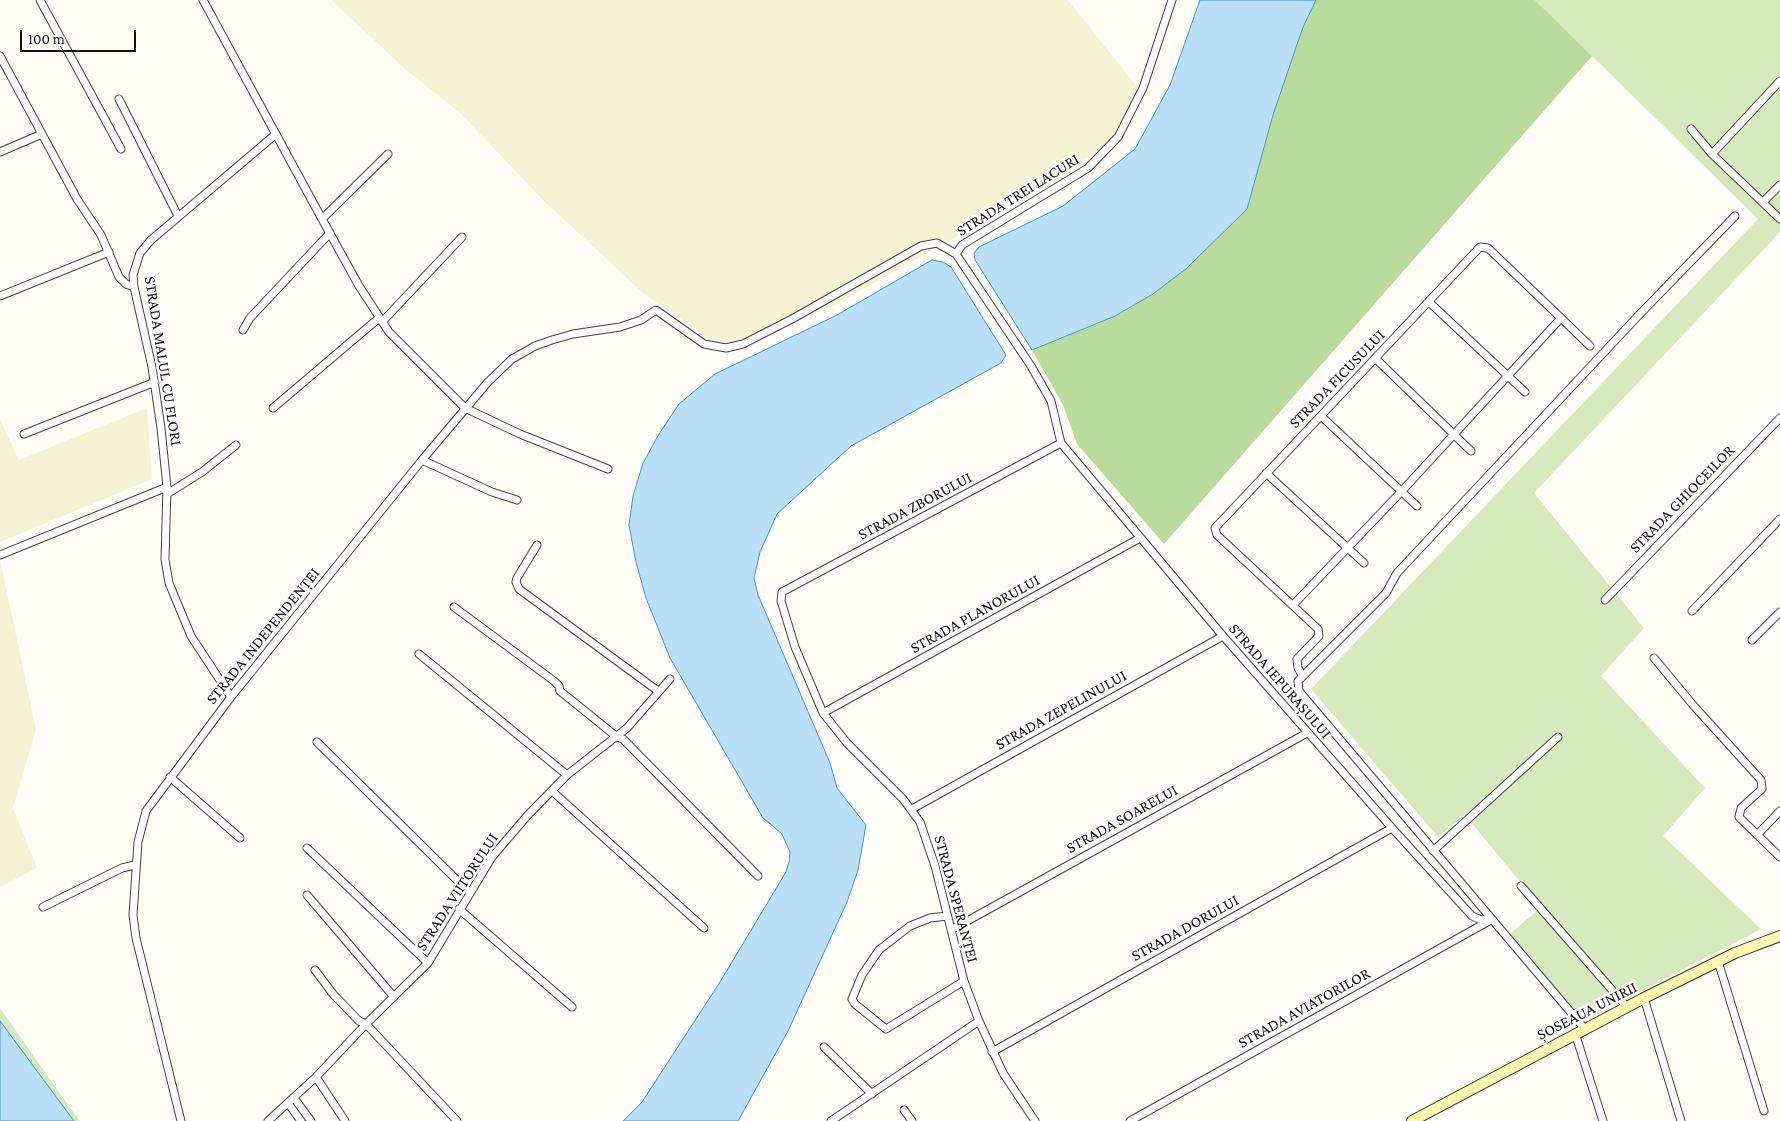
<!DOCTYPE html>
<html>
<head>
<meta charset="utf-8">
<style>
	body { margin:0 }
	#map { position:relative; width:1780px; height:1121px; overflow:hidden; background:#fffdf5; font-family:"Crimson Pro",serif }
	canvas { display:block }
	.scale { position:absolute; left:20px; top:30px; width:116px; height:22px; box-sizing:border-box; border:2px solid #111; border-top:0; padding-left:6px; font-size:15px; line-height:18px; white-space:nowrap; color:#111; -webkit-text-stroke:4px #fff; paint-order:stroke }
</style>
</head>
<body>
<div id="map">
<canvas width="1780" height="1121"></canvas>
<div class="scale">100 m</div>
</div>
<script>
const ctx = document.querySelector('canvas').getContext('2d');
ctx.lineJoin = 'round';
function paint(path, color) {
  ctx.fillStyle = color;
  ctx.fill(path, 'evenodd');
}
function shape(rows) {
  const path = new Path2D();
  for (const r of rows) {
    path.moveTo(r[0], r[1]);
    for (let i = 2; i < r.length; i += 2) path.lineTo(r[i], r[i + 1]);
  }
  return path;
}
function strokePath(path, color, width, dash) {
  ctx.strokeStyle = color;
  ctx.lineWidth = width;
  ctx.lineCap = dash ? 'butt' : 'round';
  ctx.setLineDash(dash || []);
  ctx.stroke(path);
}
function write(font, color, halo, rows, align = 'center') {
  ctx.font = font + ' "Crimson Pro",serif';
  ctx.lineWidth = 5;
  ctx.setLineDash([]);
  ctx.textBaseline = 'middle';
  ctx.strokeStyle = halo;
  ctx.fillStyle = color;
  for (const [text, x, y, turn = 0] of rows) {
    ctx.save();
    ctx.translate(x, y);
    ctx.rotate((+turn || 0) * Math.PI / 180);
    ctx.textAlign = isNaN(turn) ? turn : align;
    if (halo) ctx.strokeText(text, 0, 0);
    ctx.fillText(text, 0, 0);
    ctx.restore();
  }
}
paint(shape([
	[331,0,1068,0,1138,88,1116,136,1054,182,840,302,729,352,644,294,543,200,461,114,405,69],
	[147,408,152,479,0,542,0,419,19,460],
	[0,559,36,730,13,808,37,868,0,887]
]), '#f6f3d4');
paint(shape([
	[1535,0,1780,0,1780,232,1534,493,1644,628,1601,676,1705,788,1663,836,1761,929,1584,1021,1510,934,1541,907,1465,815,1438,837,1311,689,1758,219],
	[0,1008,63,1098,80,1121,0,1121]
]), '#d5ebbd');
paint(shape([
	[1316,0,1535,0,1592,56,1164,544,1077,444,1063,405,1032,350,1115,316,1153,294,1187,268,1247,209,1273,115,1303,27]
]), '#b9dc9c');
const water = shape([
	[1200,0,1316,0,1303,27,1273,115,1247,209,1187,268,1153,294,1115,316,1032,350,975,260,974,253,979,247,1063,206,1135,149,1170,85,1200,0],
	[932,260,943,262,951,267,1006,355,1001,363,851,446,777,514,760,552,754,578,758,595,830,763,837,788,866,825,858,870,847,902,788,1031,738,1121,623,1121,642,1102,720,982,786,872,789,862,790,852,782,834,763,818,670,658,646,598,636,562,629,525,633,496,643,463,659,434,679,404,715,374,837,315,932,260],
	[0,1021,74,1121,0,1121,0,1021]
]);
paint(water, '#b9e0f7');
strokePath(water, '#3f96cf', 1);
const street = shape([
	[40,0,121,149],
	[203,0,322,219,359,286,389,332,465,408,520,434,608,469],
	[0,56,77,199,101,235,119,277,126,284,134,287],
	[119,99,178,216],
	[1691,129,1712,154,1780,219],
	[0,152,42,134],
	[1712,154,1780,81],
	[1763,202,1780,185],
	[322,219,388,154],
	[956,254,962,245,1088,168,1118,137,1143,88,1172,0],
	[0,296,109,252],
	[1429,302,1525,392],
	[382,322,462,237],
	[243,330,250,318,330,233],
	[1376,359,1471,451],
	[273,408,379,318],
	[1321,416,1417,506],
	[24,434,155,382],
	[1061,443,1223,636,1392,828,1472,916,1481,920,1491,919],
	[422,460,492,492,517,500],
	[1266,473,1364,563],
	[167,494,202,472,236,445],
	[537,545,517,578,516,582,519,589,658,691],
	[0,555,167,487],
	[1605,600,1780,418],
	[1293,605,1401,492,1561,318,1590,346],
	[454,607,554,681,559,686,560,691,617,737,623,739,758,876],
	[1692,611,1780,519],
	[1752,640,1780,612],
	[419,654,567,775],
	[1654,658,1693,705,1761,780,1762,789,1741,808,1739,817,1780,857],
	[1302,675,1298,668,1297,659,1319,636,1318,629,1217,535,1215,528,1480,247,1488,248,1561,318],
	[231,697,191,636,169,583,165,559,167,487,161,428,152,367,134,287,133,275,140,253,151,240,276,134],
	[823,713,1140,538],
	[317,742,470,893],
	[170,777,240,838],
	[552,791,704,928],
	[912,809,1223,636],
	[1757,835,1780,811],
	[307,848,428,963],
	[1433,851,1558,737],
	[1521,886,1627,1007],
	[307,895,394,997],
	[43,907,122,868,135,865],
	[459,909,572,1007],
	[947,916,930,918,910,926,879,950,862,975,852,999,855,1004,886,1029,964,981],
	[951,930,1307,733],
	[1718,961,1764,1111],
	[315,970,333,994,359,1021,366,1024,457,1121],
	[1644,998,1681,1121],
	[1584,1028,1304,697,1299,691,1298,681,1386,593,1397,573,1638,316,1735,216],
	[1575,1033,1603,1121],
	[824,1047,872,1094],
	[992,1052,1392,828],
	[316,1077,345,1121],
	[294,1098,311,1121],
	[288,1103,301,1121],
	[904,1110,912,1121],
	[181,1121,136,938,133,915,138,842,146,811,231,697,422,460,488,382,512,359,535,346,552,340,573,334,620,327,641,320,656,310,704,344,726,348,743,344,792,319,921,246,937,243,956,254,1031,366,1051,401,1061,443],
	[268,1121,316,1077,366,1024,428,963,492,857,527,816,567,775,627,728,670,679],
	[831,1121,979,1021],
	[1035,1121,1003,1073,979,1021,964,981,935,866,920,822,903,799,847,743,823,713,795,647,781,601,782,592,1061,443],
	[1130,1121,1489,921]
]);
const secondary = shape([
	[1412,1121,1644,998,1735,953,1780,936]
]);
strokePath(street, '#444', 9);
strokePath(secondary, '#333', 12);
strokePath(street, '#fff', 7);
strokePath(secondary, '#fff6b0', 10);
write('16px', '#111', '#fff', [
	["STRADA TREI LACURI",1018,195,-32],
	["STRADA MALUL CU FLORI",163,361,81],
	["STRADA FICUSULUI",1337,379,-46],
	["STRADA GHIOCEILOR",1682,499,-46],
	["STRADA ZBORULUI",915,506,-28],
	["STRADA PLANORULUI",975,614,-29],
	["STRADA INDEPENDENȚEI",263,636,-51],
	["STRADA IEPURAȘULUI",1280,681,49],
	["STRADA ZEPELINULUI",1061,710,-29],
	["STRADA SOARELUI",1122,819,-29],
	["STRADA VIITORULUI",457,892,-57],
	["STRADA SPERANȚEI",956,899,75],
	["STRADA DORULUI",1185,928,-29],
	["STRADA AVIATORILOR",1304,1008,-29],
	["ȘOSEAUA UNIRII",1587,1011,-27]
]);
</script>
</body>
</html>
